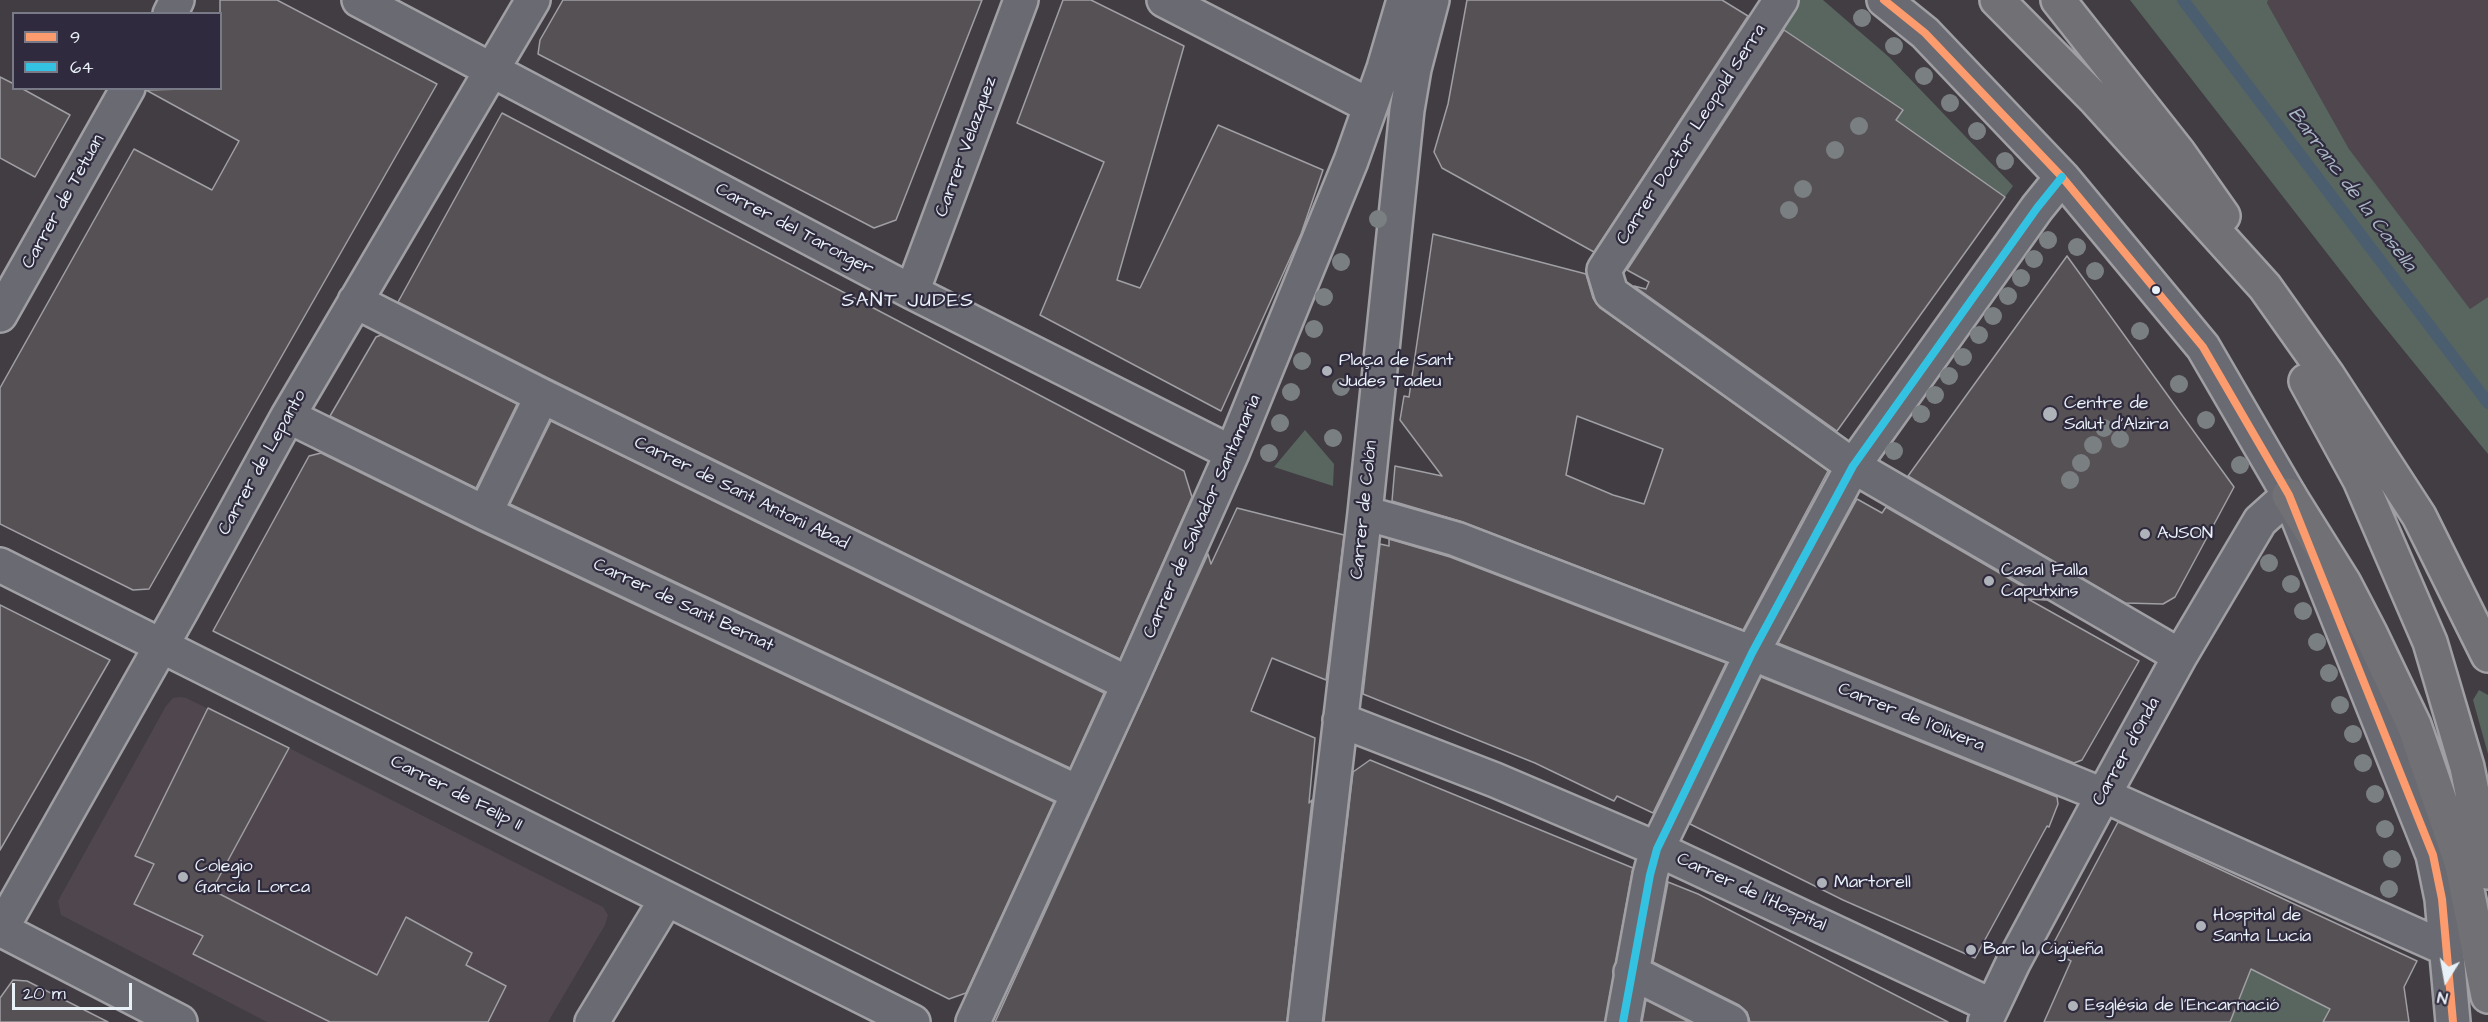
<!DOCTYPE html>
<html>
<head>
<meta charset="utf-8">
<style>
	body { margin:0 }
	#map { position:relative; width:2488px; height:1022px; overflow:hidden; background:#413d43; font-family:"Architects Daughter",sans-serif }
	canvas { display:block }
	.legend { position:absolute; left:12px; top:12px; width:210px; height:78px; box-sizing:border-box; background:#2f2a3d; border:2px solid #797a88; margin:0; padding:8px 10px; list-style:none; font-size:18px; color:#e8f1f8 }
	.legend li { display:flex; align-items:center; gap:12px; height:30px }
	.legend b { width:30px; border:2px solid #797a88 }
	.north { position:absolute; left:2416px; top:950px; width:60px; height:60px; -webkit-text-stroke:4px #2f2a3d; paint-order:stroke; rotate:191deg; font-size:16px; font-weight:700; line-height:24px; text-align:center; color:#e8f1f8 }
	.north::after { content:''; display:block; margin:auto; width:21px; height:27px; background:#e8f1f8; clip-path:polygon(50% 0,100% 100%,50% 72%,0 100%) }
	.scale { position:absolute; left:12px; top:983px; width:120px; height:27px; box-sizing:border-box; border:3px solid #e8f1f8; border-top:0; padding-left:8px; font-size:18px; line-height:21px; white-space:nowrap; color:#e8f1f8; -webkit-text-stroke:4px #2f2a3d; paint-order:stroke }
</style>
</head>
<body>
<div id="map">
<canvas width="2488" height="1022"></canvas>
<ul class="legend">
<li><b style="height:8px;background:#fc9b6d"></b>9</li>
<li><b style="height:8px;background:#33c2e2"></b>64</li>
</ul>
<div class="north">N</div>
<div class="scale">20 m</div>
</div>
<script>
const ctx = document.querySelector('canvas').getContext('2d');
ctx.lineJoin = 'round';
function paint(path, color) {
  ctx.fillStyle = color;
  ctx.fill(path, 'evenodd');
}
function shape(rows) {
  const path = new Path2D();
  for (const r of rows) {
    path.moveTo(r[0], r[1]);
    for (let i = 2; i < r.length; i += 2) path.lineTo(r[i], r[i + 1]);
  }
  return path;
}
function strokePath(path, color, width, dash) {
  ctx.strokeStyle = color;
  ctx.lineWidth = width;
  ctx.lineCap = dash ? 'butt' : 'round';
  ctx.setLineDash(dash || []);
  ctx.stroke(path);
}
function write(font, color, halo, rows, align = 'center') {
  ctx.font = font + ' "Architects Daughter",sans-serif';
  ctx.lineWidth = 4.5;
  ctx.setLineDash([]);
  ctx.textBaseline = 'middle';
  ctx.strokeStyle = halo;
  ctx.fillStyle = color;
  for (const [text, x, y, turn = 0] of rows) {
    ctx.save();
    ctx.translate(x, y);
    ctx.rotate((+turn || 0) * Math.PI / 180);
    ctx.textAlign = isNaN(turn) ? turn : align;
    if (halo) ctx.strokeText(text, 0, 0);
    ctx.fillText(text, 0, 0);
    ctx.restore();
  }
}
paint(shape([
	[2268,0,2488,0,2488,297,2470,309,2349,149,2267,3],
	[180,697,186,698,289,748,603,907,608,915,605,925,548,1022,267,1022,61,915,58,901,166,706,173,698]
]), '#50474e');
paint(shape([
	[1798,0,1823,0,1889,57,2013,186,2005,197,1759,329,1903,110,1778,26],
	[2130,0,2268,0,2267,3,2349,149,2470,309,2488,297,2488,454,2375,315],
	[1305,430,1334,464,1333,486,1274,467],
	[2479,690,2488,695,2488,754,2473,700],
	[2251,969,2330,1009,2323,1022,2230,1022]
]), '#59665f');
strokePath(shape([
	[2183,0,2488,403]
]), '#4a5e70', 12);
const building = shape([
	[220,0,277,0,437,84,149,589,133,590,0,524,0,388,134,149,212,190,239,141,146,90,220,88,220,0],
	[563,0,982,0,896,220,874,228,538,54,540,40,563,0],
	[1063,0,1091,0,1184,46,1117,280,1140,288,1218,125,1323,170,1301,234,1221,411,1040,315,1104,162,1017,123,1063,0],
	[1467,0,1722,0,1748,16,1594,252,1442,168,1434,152,1448,104,1467,0],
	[1784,30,1903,110,1896,120,2005,197,1837,431,1634,286,1646,289,1649,282,1627,270,1784,30],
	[0,77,14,84,14,88,21,88,70,115,35,177,0,158,0,77],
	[502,113,1184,471,1192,497,1120,659,550,379,398,302,502,113],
	[1433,234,1586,274,1593,298,1600,308,1828,471,1743,630,1463,522,1392,501,1395,466,1442,476,1400,420,1404,396,1409,397,1433,234],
	[1577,416,1663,449,1644,504,1613,495,1566,475,1577,416],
	[2067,256,2234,487,2175,597,2163,604,2125,603,1908,476,2067,256],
	[381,335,517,404,476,488,330,416,376,337,381,335],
	[551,421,1104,693,1070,768,510,504,551,421],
	[321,453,477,530,1054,802,966,993,949,999,213,631,309,456,321,453],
	[1857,499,1882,513,1886,507,2046,600,2028,599,2139,661,2082,760,2074,763,1778,643,1857,499],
	[1237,508,1344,535,1326,680,1272,658,1251,711,1315,738,1309,803,1312,800,1287,1022,995,1022,1208,554,1211,564,1237,508],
	[1389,539,1450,557,1726,663,1653,813,1617,796,1614,801,1535,763,1363,694,1380,544,1389,546,1389,539],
	[0,605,110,660,0,850,0,605],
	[1761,677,2057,797,2058,804,2049,827,2047,826,1975,958,1843,900,1690,824,1761,677],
	[208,708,289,748,212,890,377,975,406,917,472,953,466,965,506,986,488,1022,330,1022,193,954,203,936,134,904,154,864,135,856,208,708],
	[1370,760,1633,868,1605,1022,1324,1022,1353,772,1370,760],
	[2118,822,2417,961,2404,987,2409,1022,2323,1022,2330,1009,2251,969,2230,1022,2044,1022,2071,961,2050,950,2118,822],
	[1668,882,1698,894,1948,1022,1750,1022,1747,1012,1739,1005,1653,962,1668,882],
	[13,980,27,981,108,1022,0,1022,0,998,13,980],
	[1646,1000,1689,1022,1642,1022,1646,1000]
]);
paint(building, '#565154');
strokePath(building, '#a09fa4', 1.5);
const street = shape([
	[359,0,912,292,1232,453],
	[1164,0,1370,106],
	[1781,0,1604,270,1611,293,1853,466,2180,656],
	[1884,0,1925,33,2062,177,2203,347,2289,495,2433,855,2442,899,2453,1022],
	[170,14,177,0],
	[912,292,1021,0],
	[355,301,542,396,1129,684],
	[0,315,128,88],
	[288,416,485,513,1079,793],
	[485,513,542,396],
	[1365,513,1456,539,1752,653,2103,795,2447,949],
	[0,565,913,1022],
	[1340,720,1495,780,1657,849,1992,1006],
	[0,929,180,1022],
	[0,931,181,611,288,416,533,0],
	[1631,972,1731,1022],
	[592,1022,666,900],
	[973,1022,1129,684,1232,453,1351,161,1384,68,1404,0],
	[1305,1022,1365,513,1407,110,1414,69,1432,0],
	[1623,1022,1650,875,1657,849,1752,653,1853,466,2037,208,2062,177],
	[1985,1022,2013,963,2093,814,2180,656,2260,521,2289,495]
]);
const primary = shape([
	[1997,0,2096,100,2265,287,2328,376,2419,516,2488,655],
	[2058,0,2178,152,2223,216],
	[2306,381,2360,480,2430,642,2467,767,2488,872],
	[2289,495,2344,583,2370,633,2414,725,2462,865,2488,996]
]);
strokePath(street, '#a09fa4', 38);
strokePath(primary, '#a09fa4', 38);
strokePath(street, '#6a6b72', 33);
strokePath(primary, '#707075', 33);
strokePath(shape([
	[1884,0,1925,33,2062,177,2203,347,2289,495,2433,855,2442,899,2453,1022]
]), '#fc9b6d', 8);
strokePath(shape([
	[1623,1022,1650,875,1657,849,1752,653,1853,466,2037,208,2062,177]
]), '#33c2e2', 8);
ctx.fillStyle = '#7a7f82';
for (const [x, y] of [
	[1862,18],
	[1894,46],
	[1924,76],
	[1950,103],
	[1859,126],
	[1977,131],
	[1835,150],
	[2005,161],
	[1803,189],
	[1789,210],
	[1378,219],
	[2048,240],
	[2077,247],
	[2034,259],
	[1341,262],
	[2095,271],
	[2021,278],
	[2008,296],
	[1324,297],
	[1993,316],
	[1314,329],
	[2140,331],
	[1979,335],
	[1963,357],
	[1302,361],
	[1949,376],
	[2179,384],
	[1341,387],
	[1291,392],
	[1935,395],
	[1921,414],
	[2206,420],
	[1280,423],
	[2104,428],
	[1333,438],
	[2120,439],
	[2093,445],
	[1894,451],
	[1269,453],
	[2081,463],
	[2240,465],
	[2070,480],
	[2269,563],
	[2291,584],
	[2303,611],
	[2317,642],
	[2329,673],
	[2340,705],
	[2353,734],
	[2363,763],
	[2375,794],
	[2385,829],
	[2392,859],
	[2389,889]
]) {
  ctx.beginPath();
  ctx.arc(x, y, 9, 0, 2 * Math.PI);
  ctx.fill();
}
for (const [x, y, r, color] of [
	[2156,290,5,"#e8f1f8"],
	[1327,371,6,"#aeb2b9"],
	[2050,414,8,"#aeb2b9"],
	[2145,534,6,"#aeb2b9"],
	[1989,581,6,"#aeb2b9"],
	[183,877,6,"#aeb2b9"],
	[1822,883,6,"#aeb2b9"],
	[2201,926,6,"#aeb2b9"],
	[1971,950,6,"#aeb2b9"],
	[2073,1006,6,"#aeb2b9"]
]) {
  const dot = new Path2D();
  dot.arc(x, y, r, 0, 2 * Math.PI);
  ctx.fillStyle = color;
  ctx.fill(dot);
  strokePath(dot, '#2f2a3d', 2);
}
write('18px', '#e8f1f8', '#2f2a3d', [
	["Carrer Doctor Leopold Serra",1692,135,-57],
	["Carrer Velazquez",967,147,-70],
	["Carrer de Tetuan",64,202,-61],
	["Carrer del Taronger",794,230,28],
	["Carrer de Lepanto",263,463,-61],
	["Carrer de Sant Antoni Abad",741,494,26],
	["Carrer de Colón",1365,510,-84],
	["Carrer de Salvador Santamaria",1203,517,-66],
	["Carrer de Sant Bernat",683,606,25],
	["Carrer de l'Olivera",1911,718,22],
	["Carrer d'Onda",2127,752,-61],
	["Carrer de Felip II",456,794,27],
	["Carrer de l'Hospital",1751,893,25]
]);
write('18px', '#e8f1f8', '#2f2a3d', [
	["Plaça de Sant",1339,361],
	["Judes Tadeu",1339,382],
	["Centre de",2064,404],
	["Salut d'Alzira",2064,425],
	["AJSON",2157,534],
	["Casal Falla",2001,571],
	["Caputxins",2001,592],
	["Colegio",195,867],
	["García Lorca",195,888],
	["Martorell",1834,883],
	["Hospital de",2213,916],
	["Santa Lucía",2213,937],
	["Bar la Cigüeña",1983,950],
	["Església de l'Encarnació",2085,1006]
], 'left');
write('italic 20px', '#a9b7c4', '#2f2a3d', [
	["Barranc de la Casella",2351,190,53]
]);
ctx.letterSpacing = '1.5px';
write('20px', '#e8f1f8', '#2f2a3d', [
	["SANT JUDES",908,302]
]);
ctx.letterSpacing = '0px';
</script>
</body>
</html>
